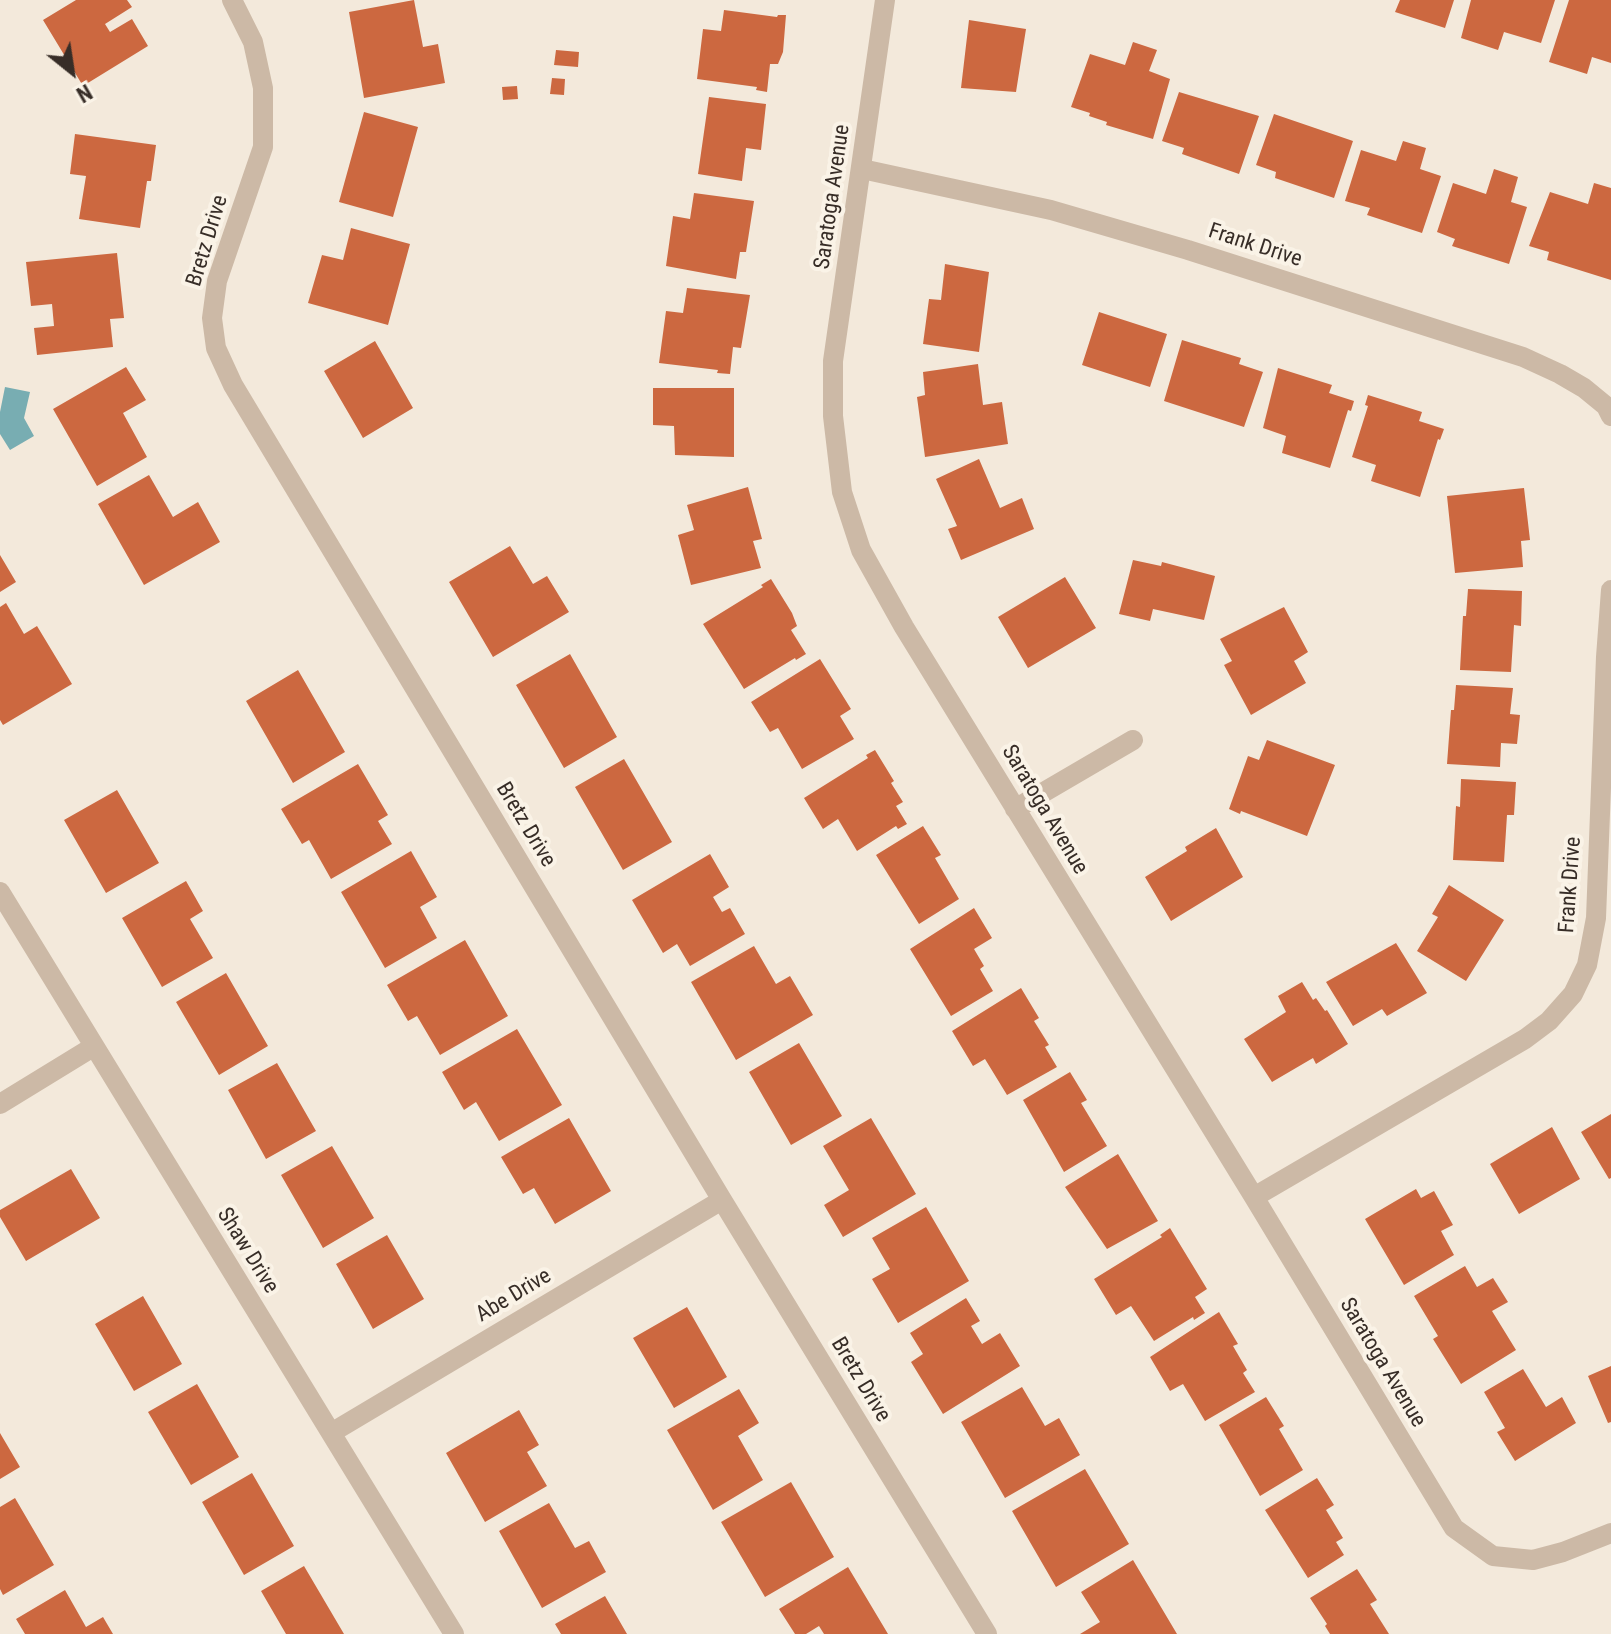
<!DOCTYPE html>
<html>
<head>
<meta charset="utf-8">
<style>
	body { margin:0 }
	#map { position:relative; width:1611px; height:1634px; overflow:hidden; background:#f3e9db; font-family:"Roboto Condensed",sans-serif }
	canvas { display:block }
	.north { position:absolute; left:32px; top:32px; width:80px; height:80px; -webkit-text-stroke:6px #faf3e7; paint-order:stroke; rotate:150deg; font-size:22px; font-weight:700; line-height:32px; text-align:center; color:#372d27 }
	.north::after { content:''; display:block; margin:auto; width:28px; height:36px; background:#372d27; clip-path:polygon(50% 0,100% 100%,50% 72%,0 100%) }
</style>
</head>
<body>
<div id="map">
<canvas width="1611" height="1634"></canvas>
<div class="north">N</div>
</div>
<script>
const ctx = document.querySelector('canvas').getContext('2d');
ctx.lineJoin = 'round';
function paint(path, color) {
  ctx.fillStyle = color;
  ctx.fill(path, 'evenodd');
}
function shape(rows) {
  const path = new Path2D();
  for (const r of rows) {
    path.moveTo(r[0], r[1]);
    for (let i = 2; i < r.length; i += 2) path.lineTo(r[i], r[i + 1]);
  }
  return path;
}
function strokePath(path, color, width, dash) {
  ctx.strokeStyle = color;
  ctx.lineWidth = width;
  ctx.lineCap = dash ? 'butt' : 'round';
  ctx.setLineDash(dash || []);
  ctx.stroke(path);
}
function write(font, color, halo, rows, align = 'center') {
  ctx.font = font + ' "Roboto Condensed",sans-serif';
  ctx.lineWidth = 8;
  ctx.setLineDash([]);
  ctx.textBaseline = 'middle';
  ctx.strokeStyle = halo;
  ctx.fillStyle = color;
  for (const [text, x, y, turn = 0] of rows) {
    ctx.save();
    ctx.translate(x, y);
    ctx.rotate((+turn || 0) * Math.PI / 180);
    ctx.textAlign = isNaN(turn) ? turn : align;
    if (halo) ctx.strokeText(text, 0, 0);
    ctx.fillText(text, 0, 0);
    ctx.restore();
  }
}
paint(shape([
	[5,387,30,392,24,418,34,436,10,450,0,434,0,412]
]), '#78adb2');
paint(shape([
	[76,0,127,0,132,7,105,24,110,32,132,19,148,46,83,86,43,20],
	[414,0,423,47,438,44,445,83,364,98,349,12],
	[1400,0,1454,0,1445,28,1395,12],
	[1471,0,1555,0,1541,43,1504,32,1498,50,1461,38],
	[1569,0,1611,0,1611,63,1592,57,1587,74,1549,62],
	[724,10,777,17,778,15,786,15,783,52,778,64,770,64,767,92,756,90,757,87,697,79,703,29,721,31],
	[969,20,1026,29,1016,92,961,88],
	[1133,42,1157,50,1149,71,1170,79,1153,139,1106,125,1107,122,1089,116,1090,113,1071,107,1090,54,1125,65],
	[556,50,579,52,578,67,554,65],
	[552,78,565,79,564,95,550,94],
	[517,86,518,99,503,100,502,87],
	[1179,92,1259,116,1239,174,1182,154,1184,148,1162,141],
	[709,97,766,104,761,150,746,148,742,181,698,174],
	[364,112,418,127,393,217,339,202],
	[1274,114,1353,141,1334,198,1275,178,1276,172,1256,165],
	[75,134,156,145,151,181,147,181,140,228,79,219,86,176,70,174],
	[1403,141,1426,148,1420,169,1441,176,1422,233,1367,215,1370,208,1345,201,1361,150,1396,161],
	[1494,169,1518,177,1511,202,1527,207,1509,264,1452,246,1455,239,1437,232,1453,183,1486,194],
	[1594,183,1611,188,1611,280,1547,260,1549,252,1529,246,1550,192,1588,204],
	[694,193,754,201,746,252,740,252,736,279,666,266,673,216,690,219],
	[351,228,410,244,388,325,308,303,322,255,343,260],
	[117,253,124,318,110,319,113,347,37,355,34,328,54,326,52,304,31,306,26,262],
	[945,264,989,272,979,352,923,344,929,299,941,300],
	[687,288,750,295,741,348,733,347,730,374,717,373,718,370,659,363,666,311,683,313],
	[1099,312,1167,334,1150,387,1082,365],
	[1182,340,1241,358,1239,364,1263,372,1244,427,1164,401],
	[375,341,413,408,363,438,324,371],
	[978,364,983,405,1002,402,1008,444,925,457,917,397,925,395,923,372],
	[126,367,146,400,123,413,147,457,97,486,53,409],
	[1278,368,1332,385,1329,393,1354,401,1351,411,1348,410,1330,468,1282,453,1286,436,1263,428],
	[653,388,734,388,734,457,675,455,674,426,653,425],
	[1368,395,1422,412,1419,421,1444,429,1440,440,1438,439,1420,497,1371,481,1376,465,1352,457,1368,406,1365,405],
	[979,459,1000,508,1022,498,1034,529,961,560,948,529,957,526,936,479],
	[149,475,173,517,198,502,220,542,144,585,98,504],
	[748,487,762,539,753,541,761,568,691,585,678,535,694,530,687,505],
	[1524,488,1530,540,1521,541,1523,567,1455,573,1447,496],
	[510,546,533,584,547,576,569,612,493,657,449,582],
	[0,555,16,582,0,592],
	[1133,560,1161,566,1162,562,1215,576,1204,620,1153,609,1150,621,1119,614],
	[1065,577,1096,628,1028,668,998,617],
	[771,579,792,613,797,626,791,630,806,654,796,660,795,658,744,689,703,624,763,587,761,585],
	[1468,589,1522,591,1521,626,1514,625,1511,672,1460,670,1463,616,1466,616],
	[6,603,24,634,37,626,72,684,3,725,0,720,0,607],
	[1284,607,1308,652,1294,661,1306,683,1251,715,1224,665,1232,661,1220,639],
	[570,654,617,737,564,768,516,685],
	[820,659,851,709,840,716,854,739,802,769,778,728,770,732,751,702],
	[298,670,345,752,293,783,246,701],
	[1456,685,1513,688,1510,714,1520,715,1517,744,1501,743,1500,767,1447,764,1451,710,1454,710],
	[1267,740,1335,765,1307,836,1241,811,1240,814,1229,809,1248,756,1259,760],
	[875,750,894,781,891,783,903,802,896,806,907,824,898,829,896,826,857,851,838,819,823,829,804,798,868,758,866,755],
	[624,759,672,842,623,870,575,787],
	[358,764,388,815,378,821,392,844,331,879,309,840,302,844,281,809],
	[1461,779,1516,782,1514,815,1507,815,1504,862,1453,860,1456,806,1460,807],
	[117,790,159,863,106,893,64,820],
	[923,826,941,855,935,858,959,899,919,924,876,855],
	[1216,828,1243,877,1171,921,1145,877,1187,851,1185,847],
	[411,851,437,897,420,907,437,938,385,968,341,892],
	[710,854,729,887,713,897,722,912,730,908,745,934,690,966,677,944,663,953,632,900],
	[186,881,203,911,190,919,213,958,162,987,122,918],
	[1449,885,1504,920,1466,981,1417,951,1438,917,1432,914],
	[974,908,992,938,974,949,984,966,980,969,993,991,951,1016,910,949],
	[465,940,508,1016,440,1055,417,1016,408,1021,387,985],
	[1396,943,1427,993,1387,1016,1382,1009,1353,1026,1326,982],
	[754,946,776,984,790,976,813,1015,736,1060,691,982],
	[226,973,268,1046,219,1075,176,1002],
	[1302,982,1313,1000,1316,998,1325,1011,1327,1010,1348,1044,1316,1064,1313,1058,1272,1082,1244,1039,1286,1012,1278,996],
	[1021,988,1039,1018,1034,1021,1049,1045,1045,1047,1057,1067,1007,1095,985,1059,973,1066,952,1031],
	[517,1029,562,1105,499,1141,476,1102,464,1110,442,1072],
	[799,1043,842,1116,791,1145,749,1072],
	[277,1063,316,1131,266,1159,228,1090],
	[1070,1072,1087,1100,1081,1103,1107,1146,1064,1172,1023,1100],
	[1611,1114,1611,1178,1609,1179,1581,1132],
	[569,1118,611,1191,555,1224,534,1188,523,1194,501,1157],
	[871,1118,916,1194,843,1237,824,1205,849,1190,823,1146],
	[1552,1127,1580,1179,1519,1214,1490,1164],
	[332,1146,374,1218,323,1248,281,1175],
	[1118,1154,1158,1221,1107,1249,1065,1187],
	[71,1169,100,1218,26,1261,0,1217,0,1210],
	[1416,1189,1421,1198,1434,1191,1453,1225,1441,1231,1454,1255,1404,1285,1365,1219],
	[926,1207,969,1281,898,1323,872,1279,890,1269,872,1238],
	[1170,1228,1207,1289,1195,1297,1205,1313,1194,1320,1193,1317,1154,1341,1131,1306,1116,1315,1094,1279,1162,1237,1160,1235],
	[387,1235,424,1299,373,1329,336,1264],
	[1465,1266,1477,1287,1493,1278,1508,1302,1492,1311,1516,1350,1461,1384,1433,1339,1438,1336,1414,1296],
	[143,1296,182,1364,134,1391,95,1324],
	[966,1298,980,1321,971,1326,982,1344,1000,1333,1020,1366,943,1414,911,1362,923,1354,910,1333],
	[687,1307,727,1377,674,1408,633,1338],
	[1219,1312,1238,1344,1233,1346,1247,1370,1243,1373,1255,1392,1205,1421,1183,1384,1170,1391,1150,1357],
	[1611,1366,1611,1422,1608,1423,1588,1376],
	[1523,1369,1546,1407,1562,1397,1576,1423,1515,1461,1497,1432,1505,1428,1484,1392],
	[197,1384,239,1457,191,1485,148,1412],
	[1022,1387,1045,1426,1059,1418,1080,1455,1005,1498,961,1422],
	[739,1389,759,1423,738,1436,763,1480,713,1510,667,1430],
	[1266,1397,1284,1426,1279,1429,1303,1470,1260,1496,1219,1425],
	[519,1410,539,1445,527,1452,547,1486,485,1522,446,1453],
	[0,1433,20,1467,0,1479],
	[1085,1469,1129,1544,1056,1587,1012,1511],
	[252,1473,294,1546,244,1575,202,1502],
	[1317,1478,1334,1505,1326,1510,1343,1538,1336,1542,1344,1555,1308,1578,1265,1510],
	[791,1482,834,1557,765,1597,721,1522],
	[15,1498,54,1565,3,1595,0,1589,0,1507],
	[549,1503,575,1548,589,1541,606,1572,542,1608,499,1531],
	[1133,1560,1177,1634,1080,1634,1100,1622,1081,1592],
	[304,1566,344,1634,286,1634,261,1591],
	[848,1567,888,1634,824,1634,819,1626,806,1634,795,1634,779,1609],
	[1357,1569,1377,1600,1370,1604,1389,1634,1330,1634,1325,1626,1327,1624,1310,1598],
	[65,1590,86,1627,103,1617,113,1634,25,1634,16,1619],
	[605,1596,627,1634,561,1634,555,1624]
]), '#cc6840');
strokePath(shape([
	[232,0,253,42,263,88,263,147,217,281,212,318,216,348,233,385,722,1200,987,1634],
	[885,0,833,361,833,416,842,492,861,550,904,627,1254,1197,1454,1528,1493,1556,1533,1560,1563,1552,1611,1533],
	[862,169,1051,210,1188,250,1523,357,1560,374,1584,388,1606,406,1611,416],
	[1015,809,1133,740],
	[0,892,454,1634],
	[0,1104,93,1047],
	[1254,1197,1525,1039,1549,1021,1573,994,1587,965,1596,918,1606,657,1611,590],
	[331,1433,722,1200]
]), '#ccb9a6', 20);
write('22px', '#372d27', '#faf3e7', [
	["Saratoga Avenue",833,197,-82],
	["Bretz Drive",208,241,-73],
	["Frank Drive",1255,246,18],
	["Saratoga Avenue",1044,810,59],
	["Bretz Drive",525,825,59],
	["Frank Drive",1571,885,-86],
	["Shaw Drive",247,1251,58],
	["Abe Drive",514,1296,-31],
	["Saratoga Avenue",1382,1363,59],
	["Bretz Drive",860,1380,59]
]);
</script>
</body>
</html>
